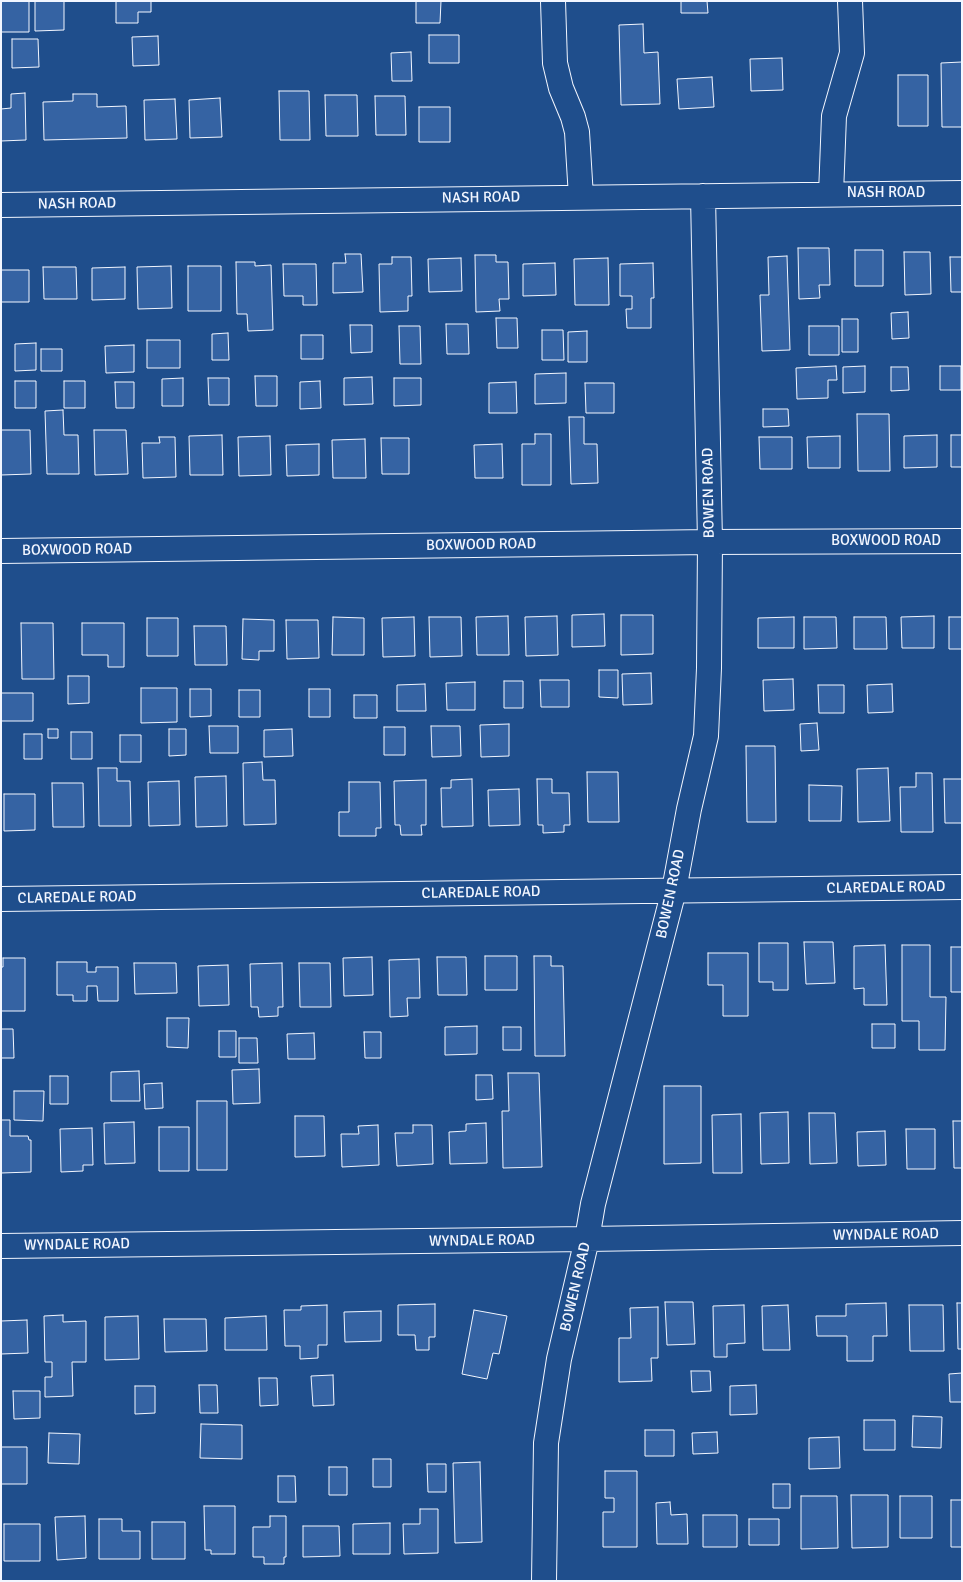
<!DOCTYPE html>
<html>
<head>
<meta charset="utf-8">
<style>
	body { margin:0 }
	#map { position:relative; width:963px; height:1582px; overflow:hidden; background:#1f4e8c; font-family:Signika,sans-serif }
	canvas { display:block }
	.frame { position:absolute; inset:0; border:2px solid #f2f6ff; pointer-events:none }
</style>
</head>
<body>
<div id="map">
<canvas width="963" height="1582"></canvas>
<div class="frame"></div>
</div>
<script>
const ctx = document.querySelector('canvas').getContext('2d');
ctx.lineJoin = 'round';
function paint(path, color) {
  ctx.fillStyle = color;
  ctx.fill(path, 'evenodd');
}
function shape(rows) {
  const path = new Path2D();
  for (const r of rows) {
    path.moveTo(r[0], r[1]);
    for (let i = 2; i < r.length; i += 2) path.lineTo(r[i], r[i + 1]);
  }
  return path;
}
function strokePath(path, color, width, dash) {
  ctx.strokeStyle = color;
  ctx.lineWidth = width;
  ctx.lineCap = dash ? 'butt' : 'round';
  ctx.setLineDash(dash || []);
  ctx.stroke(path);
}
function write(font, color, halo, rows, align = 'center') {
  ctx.font = font + ' Signika,sans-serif';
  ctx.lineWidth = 4;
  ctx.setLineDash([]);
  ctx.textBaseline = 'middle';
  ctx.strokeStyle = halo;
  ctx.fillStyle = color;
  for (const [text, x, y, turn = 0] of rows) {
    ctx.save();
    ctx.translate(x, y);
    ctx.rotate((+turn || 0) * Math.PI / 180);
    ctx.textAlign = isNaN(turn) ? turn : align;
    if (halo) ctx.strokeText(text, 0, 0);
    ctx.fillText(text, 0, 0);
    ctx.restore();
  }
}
const building = shape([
	[1,1,29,1,29,32,1,32,1,1],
	[35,1,64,1,64,30,35,31,35,1],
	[116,1,151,1,151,12,138,12,138,23,116,23,116,1],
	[416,1,441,1,440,23,416,23,416,1],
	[681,1,707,1,708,13,681,13,681,1],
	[643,24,644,53,658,52,660,104,621,105,619,25,643,24],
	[429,35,459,35,459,63,429,63,429,35],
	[158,36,159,65,133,66,132,37,158,36],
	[12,39,38,39,39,67,12,68,12,39],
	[411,52,412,81,392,81,391,53,411,52],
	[782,58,783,90,751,91,750,59,782,58],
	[962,62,962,127,942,127,941,63,962,62],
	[898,75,928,75,928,126,898,126,898,75],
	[712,77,714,107,679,109,677,79,712,77],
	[279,91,309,91,310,140,280,140,279,91],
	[25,93,26,140,1,141,1,109,11,108,11,94,25,93],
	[73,94,97,94,97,107,126,106,127,138,44,140,43,102,73,101,73,94],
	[325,95,357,95,358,136,326,136,325,95],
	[375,96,405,96,406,135,376,135,375,96],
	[220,98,222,137,190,138,189,100,220,98],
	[175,99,177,139,145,140,144,100,175,99],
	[419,107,450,107,450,142,419,142,419,107],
	[798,248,829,248,830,285,819,285,820,298,799,299,798,248],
	[855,250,883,250,883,286,855,286,855,250],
	[904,252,930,252,931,294,905,295,904,252],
	[345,254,361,254,363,292,333,293,333,263,346,263,345,254],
	[475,255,496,255,496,262,508,262,509,299,499,299,500,311,476,312,475,255],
	[787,256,790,350,762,351,760,295,769,295,768,257,787,256],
	[392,257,411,257,412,296,408,296,408,311,380,312,379,264,392,264,392,257],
	[950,257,962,257,962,292,951,292,950,257],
	[461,258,462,291,429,292,428,259,461,258],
	[608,258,609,305,575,305,574,259,608,258],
	[236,262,255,262,255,266,271,265,273,330,248,331,247,314,237,314,236,262],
	[555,263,556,295,523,296,523,264,555,263],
	[653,263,654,298,651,298,651,328,627,328,626,309,632,309,632,296,620,296,620,264,653,263],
	[283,264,316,264,317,305,303,305,303,296,284,296,283,264],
	[171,266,172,308,138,309,137,267,171,266],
	[188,266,221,266,221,311,188,311,188,266],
	[43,267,76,267,77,299,44,299,43,267],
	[125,267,125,299,92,300,92,268,125,267],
	[1,270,29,270,29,302,1,302,1,270],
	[908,312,909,338,892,339,891,313,908,312],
	[496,318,517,318,518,348,497,348,496,318],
	[842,319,858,319,858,352,842,352,842,319],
	[446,324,468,324,469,354,447,354,446,324],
	[350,325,372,325,372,352,351,353,350,325],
	[399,326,420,326,421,364,400,364,399,326],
	[809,326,839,326,839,355,809,355,809,326],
	[542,330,563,330,564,360,542,360,542,330],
	[587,331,587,362,568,362,568,332,587,331],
	[228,333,229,360,212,360,212,334,228,333],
	[301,335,323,335,323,359,301,359,301,335],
	[147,340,180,340,180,368,147,368,147,340],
	[36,343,36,370,15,371,15,344,36,343],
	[134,345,134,372,106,373,105,346,134,345],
	[41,349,62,349,62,371,41,371,41,349],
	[836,366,837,380,828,380,828,398,797,399,796,368,836,366],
	[865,366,865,392,843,393,843,367,865,366],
	[940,366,961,366,961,390,940,390,940,366],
	[891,367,908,367,909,390,891,391,891,367],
	[566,373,566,403,535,404,535,374,566,373],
	[255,376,277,376,277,406,256,406,255,376],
	[372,377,373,404,344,405,344,378,372,377],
	[183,378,183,406,162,406,162,379,183,378],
	[208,378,229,378,229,405,209,405,208,378],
	[394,378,421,378,421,405,394,406,394,378],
	[15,381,36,381,36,408,15,408,15,381],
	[64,381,85,381,85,408,64,408,64,381],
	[320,381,321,408,300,409,300,382,320,381],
	[115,382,134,382,134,408,116,408,115,382],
	[516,382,517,413,489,413,489,383,516,382],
	[585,383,614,383,614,413,586,413,585,383],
	[763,409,788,409,789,426,763,427,763,409],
	[63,410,64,435,78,435,79,474,47,474,45,411,63,410],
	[857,414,889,414,890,471,858,471,857,414],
	[569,417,584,417,584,444,597,444,598,483,571,484,569,417],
	[1,430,30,430,31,474,1,475,1,430],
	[94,430,126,430,128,474,95,475,94,430],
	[535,434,551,434,551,485,522,485,522,444,535,444,535,434],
	[222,435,223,475,190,475,189,436,222,435],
	[937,435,937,467,904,468,904,436,937,435],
	[951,435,962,435,962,467,951,467,951,435],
	[270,436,271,475,239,476,238,437,270,436],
	[840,436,840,468,808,468,807,437,840,436],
	[159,437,175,437,176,477,143,478,142,443,160,443,159,437],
	[759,437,792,437,792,469,760,469,759,437],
	[381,438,409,438,409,474,382,474,381,438],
	[365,439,366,478,333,478,332,440,365,439],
	[319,444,319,475,287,476,286,445,319,444],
	[502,444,503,478,475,478,474,445,502,444],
	[604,614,605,646,572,647,572,615,604,614],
	[621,615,653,615,653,654,621,655,621,615],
	[508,616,509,655,477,655,476,617,508,616],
	[557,616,558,655,526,656,525,617,557,616],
	[934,616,934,648,902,648,901,617,934,616],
	[333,617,364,618,364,655,332,655,333,617],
	[414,617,415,656,383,657,382,618,414,617],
	[429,617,461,617,462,656,430,657,429,617],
	[794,617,794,648,758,648,758,618,794,617],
	[804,617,836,617,837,648,804,649,804,617],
	[854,617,886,617,887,649,854,649,854,617],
	[949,617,962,617,962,649,949,649,949,617],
	[147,618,178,618,178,656,147,656,147,618],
	[243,619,274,620,274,651,259,651,259,660,242,659,243,619],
	[286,620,318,620,319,658,287,659,286,620],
	[21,623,53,623,54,679,22,679,21,623],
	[82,623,124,623,124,667,108,667,108,655,82,655,82,623],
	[194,626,226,626,227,665,195,665,194,626],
	[599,670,618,670,618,698,599,697,599,670],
	[651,673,652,704,623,705,622,674,651,673],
	[68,676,89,676,89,703,68,704,68,676],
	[793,679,794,710,764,711,763,680,793,679],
	[540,680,569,680,569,707,541,707,540,680],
	[504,681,523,681,523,708,504,708,504,681],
	[475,682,475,710,447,710,446,683,475,682],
	[425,684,426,711,397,711,397,685,425,684],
	[892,684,893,712,868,713,867,685,892,684],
	[818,685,844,685,844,713,819,713,818,685],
	[141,688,177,688,177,722,141,723,141,688],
	[190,689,211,689,211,716,190,717,190,689],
	[309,689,330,689,330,717,309,717,309,689],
	[239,690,260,690,260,717,239,717,239,690],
	[1,693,33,693,33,721,1,721,1,693],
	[354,695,377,695,377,718,354,718,354,695],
	[817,723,819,750,801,751,800,724,817,723],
	[509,724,509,756,481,757,480,725,509,724],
	[209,726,238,726,238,753,210,753,209,726],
	[431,726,460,726,461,756,432,757,431,726],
	[384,727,405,727,405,755,384,755,384,727],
	[48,729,58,729,58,738,48,738,48,729],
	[169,729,186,729,186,755,169,756,169,729],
	[292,729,293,756,264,757,264,730,292,729],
	[71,732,92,732,92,759,71,759,71,732],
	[24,734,42,734,42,759,24,759,24,734],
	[120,735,141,735,141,762,120,762,120,735],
	[746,746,775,746,776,822,747,822,746,746],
	[262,762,263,780,275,780,276,824,244,825,243,763,262,762],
	[98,768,117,768,117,781,130,781,131,826,99,826,98,768],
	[888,768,890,821,858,822,857,769,888,768],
	[587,772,618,772,619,822,588,822,587,772],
	[916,773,932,773,933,832,901,832,900,787,916,787,916,773],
	[226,776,227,826,196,827,195,777,226,776],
	[472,779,473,826,442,827,441,788,451,788,451,780,472,779],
	[537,779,552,779,552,793,569,793,570,825,564,825,564,832,543,833,543,825,538,825,537,779],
	[944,779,962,779,962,823,945,823,944,779],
	[426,780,426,825,421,825,422,835,401,835,400,825,395,825,394,781,426,780],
	[179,781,180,825,149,826,148,782,179,781],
	[349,782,380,782,381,828,376,828,376,836,339,836,339,812,349,812,349,782],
	[52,783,83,783,84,827,53,827,52,783],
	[809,785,842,786,841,821,809,821,809,785],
	[519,789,520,825,489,826,488,790,519,789],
	[4,794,35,794,35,830,4,831,4,794],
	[804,942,833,942,835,983,806,984,804,942],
	[759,943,788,943,788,990,773,990,773,982,759,982,759,943],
	[885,945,887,1005,864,1005,864,988,854,989,854,946,885,945],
	[902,945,930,945,930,997,946,997,945,1050,919,1050,919,1021,902,1021,902,945],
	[951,947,962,947,962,992,951,992,951,947],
	[708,953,748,953,748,1016,723,1016,723,985,708,985,708,953],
	[485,956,517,956,517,990,485,990,485,956],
	[534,956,551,956,551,966,563,966,565,1056,535,1056,534,956],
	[372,957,373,995,344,996,343,958,372,957],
	[437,957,466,957,467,995,438,995,437,957],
	[3,958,25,958,25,1011,1,1011,1,967,3,967,3,958],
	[419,959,420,998,407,998,408,1016,390,1017,389,960,419,959],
	[57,962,87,962,87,972,96,972,96,967,118,967,118,1001,98,1001,97,986,87,986,87,1001,73,1001,73,995,57,995,57,962],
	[134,963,176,963,177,993,135,994,134,963],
	[282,963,283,1007,278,1007,278,1016,259,1017,258,1007,251,1007,250,964,282,963],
	[299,963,330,963,331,1007,300,1007,299,963],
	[228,965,229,1005,199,1006,198,966,228,965],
	[167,1018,189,1018,188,1048,167,1047,167,1018],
	[872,1024,895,1024,895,1048,872,1048,872,1024],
	[477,1026,477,1054,445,1055,445,1027,477,1026],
	[503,1027,521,1027,521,1050,503,1050,503,1027],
	[1,1029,13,1029,14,1058,1,1058,1,1029],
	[219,1031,236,1031,236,1057,219,1057,219,1031],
	[364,1032,381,1032,381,1058,365,1058,364,1032],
	[314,1033,315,1059,288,1059,287,1034,314,1033],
	[239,1038,257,1038,258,1063,239,1063,239,1038],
	[259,1069,260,1103,233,1104,232,1070,259,1069],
	[139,1071,140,1101,111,1101,111,1072,139,1071],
	[508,1073,539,1073,542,1167,503,1168,502,1111,509,1111,508,1073],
	[476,1075,492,1075,493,1099,476,1100,476,1075],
	[50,1076,68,1076,68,1104,50,1104,50,1076],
	[162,1083,163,1108,145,1109,144,1084,162,1083],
	[664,1086,701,1086,701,1163,664,1164,664,1086],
	[14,1091,44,1091,43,1121,14,1120,14,1091],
	[197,1101,227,1101,227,1170,197,1170,197,1101],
	[788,1112,789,1163,761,1164,760,1113,788,1112],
	[809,1113,835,1113,837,1163,810,1164,809,1113],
	[741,1114,742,1173,713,1173,712,1115,741,1114],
	[295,1116,324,1116,325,1156,295,1157,295,1116],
	[1,1120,10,1120,10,1136,28,1136,29,1140,31,1140,31,1172,1,1173,1,1120],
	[953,1121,962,1121,962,1168,954,1168,953,1121],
	[134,1122,135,1163,105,1164,104,1123,134,1122],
	[486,1123,487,1163,450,1164,449,1132,466,1131,466,1124,486,1123],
	[378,1125,379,1165,342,1167,341,1134,359,1134,358,1126,378,1125],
	[413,1125,432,1125,433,1164,397,1166,395,1133,413,1133,413,1125],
	[159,1127,189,1127,189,1171,159,1171,159,1127],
	[92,1128,93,1165,83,1165,83,1171,61,1172,60,1129,92,1128],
	[906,1129,935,1129,935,1169,907,1169,906,1129],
	[885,1131,886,1165,858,1166,857,1132,885,1131],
	[665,1302,693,1302,695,1344,667,1345,665,1302],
	[886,1303,887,1336,873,1336,873,1361,847,1361,847,1336,817,1336,816,1316,846,1316,846,1304,886,1303],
	[957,1303,962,1303,962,1349,958,1349,957,1303],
	[435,1304,435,1337,429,1337,429,1350,416,1350,415,1335,398,1335,398,1305,435,1304],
	[327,1305,327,1345,318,1345,318,1358,300,1359,300,1346,285,1346,284,1310,301,1310,301,1306,327,1305],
	[744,1305,745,1343,727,1344,727,1357,714,1357,713,1306,744,1305],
	[788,1305,790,1350,763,1350,762,1306,788,1305],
	[909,1305,943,1305,944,1351,910,1351,909,1305],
	[658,1307,658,1358,651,1358,652,1381,619,1382,619,1338,631,1338,630,1308,658,1307],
	[474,1310,507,1316,499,1354,493,1353,487,1379,462,1374,474,1310],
	[381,1311,381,1341,345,1342,344,1312,381,1311],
	[63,1315,63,1322,86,1321,86,1362,72,1362,73,1396,45,1397,45,1377,52,1377,52,1362,45,1362,44,1316,63,1315],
	[138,1316,139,1359,105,1360,105,1317,138,1316],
	[266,1316,267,1350,225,1350,225,1318,266,1316],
	[164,1319,206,1319,207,1351,165,1352,164,1319],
	[27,1320,28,1353,1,1354,1,1321,27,1320],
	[691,1371,710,1371,711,1391,692,1392,691,1371],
	[962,1373,962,1402,950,1402,949,1374,962,1373],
	[333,1375,334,1405,313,1406,311,1376,333,1375],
	[259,1378,277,1378,278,1405,260,1406,259,1378],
	[199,1385,217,1385,218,1413,200,1413,199,1385],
	[756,1385,757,1414,730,1415,730,1386,756,1385],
	[135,1386,155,1386,155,1413,135,1414,135,1386],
	[13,1391,40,1391,40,1418,14,1419,13,1391],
	[913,1416,942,1417,941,1448,912,1447,913,1416],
	[864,1420,895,1420,895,1450,864,1450,864,1420],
	[201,1424,242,1425,242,1459,200,1458,201,1424],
	[645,1430,674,1430,674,1456,645,1456,645,1430],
	[717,1432,718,1453,693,1454,692,1433,717,1432],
	[49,1433,80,1434,79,1464,48,1463,49,1433],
	[839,1437,840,1468,809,1469,809,1438,839,1437],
	[1,1447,27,1447,27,1484,1,1484,1,1447],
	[373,1459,391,1459,391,1487,373,1487,373,1459],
	[480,1462,482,1542,455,1543,453,1463,480,1462],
	[427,1464,446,1464,446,1492,428,1492,427,1464],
	[329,1467,347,1467,347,1495,329,1495,329,1467],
	[605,1471,637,1471,637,1547,603,1547,603,1512,614,1512,614,1498,605,1498,605,1471],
	[278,1476,295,1476,296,1502,278,1502,278,1476],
	[773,1484,790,1484,790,1508,773,1508,773,1484],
	[851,1495,888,1495,888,1547,852,1548,851,1495],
	[801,1496,837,1496,838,1548,801,1549,801,1496],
	[900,1496,932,1496,932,1538,900,1538,900,1496],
	[951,1500,962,1500,962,1547,951,1547,951,1500],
	[670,1502,671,1515,687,1514,688,1544,657,1544,656,1503,670,1502],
	[204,1506,235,1506,235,1554,211,1554,211,1550,205,1550,204,1506],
	[420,1509,438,1509,438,1553,404,1554,403,1524,420,1524,420,1509],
	[703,1515,737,1515,737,1547,703,1547,703,1515],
	[85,1516,86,1558,57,1560,55,1517,85,1516],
	[270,1516,286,1516,286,1557,284,1557,284,1564,264,1564,264,1557,253,1557,253,1527,270,1527,270,1516],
	[99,1519,122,1519,122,1531,140,1531,140,1559,99,1559,99,1519],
	[749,1519,779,1519,779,1545,749,1545,749,1519],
	[152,1522,185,1522,185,1559,152,1559,152,1522],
	[390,1523,390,1554,353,1554,353,1524,390,1523],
	[4,1524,40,1524,40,1561,4,1561,4,1524],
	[303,1526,339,1526,340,1556,303,1557,303,1526]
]);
paint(building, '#3563a3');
strokePath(building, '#f2f6ff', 1);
const minor = shape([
	[553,1,555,63,561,88,573,117,577,132,581,197],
	[831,194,834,116,852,53,850,1],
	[1,205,962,193],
	[1,551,710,542,962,541],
	[1,899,962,887],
	[1,1246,587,1239,962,1233],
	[544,1581,546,1443,559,1359,587,1239,593,1204,674,890,689,809,706,736,709,668,710,542,703,196]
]);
strokePath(minor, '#f2f6ff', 26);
strokePath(minor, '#1f4e8c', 24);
write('15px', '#f2f6ff', '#1f4e8c', [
	["NASH ROAD",886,193],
	["NASH ROAD",481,198,-1],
	["NASH ROAD",77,204,-1],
	["BOWEN ROAD",709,493,-91],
	["BOXWOOD ROAD",886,541],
	["BOXWOOD ROAD",481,545,-1],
	["BOXWOOD ROAD",77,550,-1],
	["CLAREDALE ROAD",886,888,-1],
	["CLAREDALE ROAD",481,893,-1],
	["BOWEN ROAD",671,894,-78],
	["CLAREDALE ROAD",77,898,-1],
	["WYNDALE ROAD",886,1235,-1],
	["WYNDALE ROAD",482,1241,-1],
	["WYNDALE ROAD",77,1245,-1],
	["BOWEN ROAD",576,1287,-77]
]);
</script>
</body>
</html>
